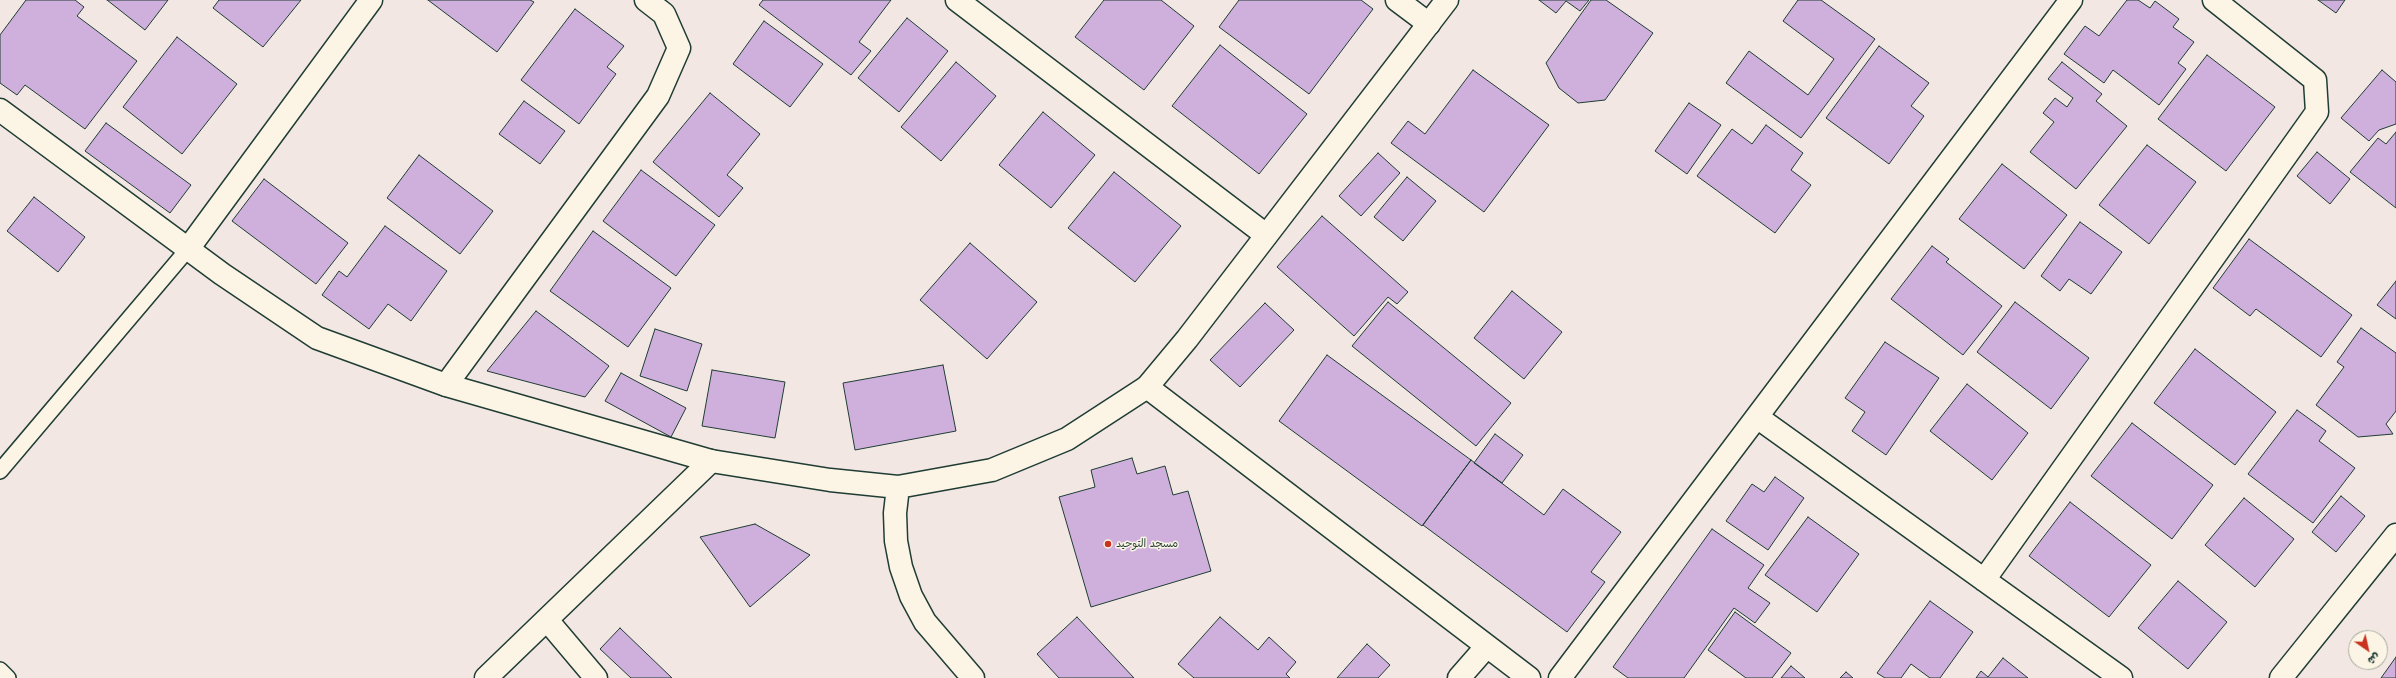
<!DOCTYPE html>
<html>
<head>
<meta charset="utf-8">
<style>
	body { margin:0 }
	#map { position:relative; width:2396px; height:678px; overflow:hidden; background:#f3e7e3; font-family:Mali,"Playpen Sans Arabic",sans-serif }
	canvas { display:block }
	.north { position:absolute; left:2348px; top:630px; width:40px; height:40px; box-sizing:border-box; background:#fcf5e5; border:1px solid #a4ab9e; border-radius:50%; rotate:146deg; font-size:11px; font-weight:700; line-height:16px; text-align:center; color:#1f3d34 }
	.north::after { content:''; display:block; margin:auto; width:14px; height:18px; background:#c8321e; clip-path:polygon(50% 0,100% 100%,50% 72%,0 100%) }
</style>
</head>
<body>
<div id="map">
<canvas width="2396" height="678"></canvas>
<div class="north">ش</div>
</div>
<script>
const ctx = document.querySelector('canvas').getContext('2d');
ctx.lineJoin = 'round';
function paint(path, color) {
  ctx.fillStyle = color;
  ctx.fill(path, 'evenodd');
}
function shape(rows) {
  const path = new Path2D();
  for (const r of rows) {
    path.moveTo(r[0], r[1]);
    for (let i = 2; i < r.length; i += 2) path.lineTo(r[i], r[i + 1]);
  }
  return path;
}
function strokePath(path, color, width, dash) {
  ctx.strokeStyle = color;
  ctx.lineWidth = width;
  ctx.lineCap = dash ? 'butt' : 'round';
  ctx.setLineDash(dash || []);
  ctx.stroke(path);
}
function write(font, color, halo, rows, align = 'center') {
  ctx.font = font + ' Mali,"Playpen Sans Arabic",sans-serif';
  ctx.lineWidth = 3;
  ctx.setLineDash([]);
  ctx.textBaseline = 'middle';
  ctx.strokeStyle = halo;
  ctx.fillStyle = color;
  for (const [text, x, y, turn = 0] of rows) {
    ctx.save();
    ctx.translate(x, y);
    ctx.rotate((+turn || 0) * Math.PI / 180);
    ctx.textAlign = isNaN(turn) ? turn : align;
    if (halo) ctx.strokeText(text, 0, 0);
    ctx.fillText(text, 0, 0);
    ctx.restore();
  }
}
const building = shape([
	[26,0,75,0,84,7,77,16,137,61,85,129,25,85,17,95,0,83,0,35,26,0],
	[107,0,168,0,145,30,107,0],
	[219,0,301,0,263,47,213,8,219,0],
	[428,0,530,0,534,2,497,52,428,0],
	[763,0,891,0,859,42,871,51,851,75,759,5,763,0],
	[1104,0,1161,0,1194,26,1144,90,1075,37,1104,0],
	[1239,0,1361,0,1373,9,1309,94,1219,27,1239,0],
	[1539,0,1589,0,1580,11,1566,1,1556,13,1539,0],
	[1591,0,1606,0,1653,33,1605,100,1578,103,1559,88,1546,63,1591,0],
	[1798,0,1821,0,1875,39,1801,138,1726,83,1749,51,1808,95,1834,59,1783,21,1798,0],
	[2127,0,2138,0,2150,8,2155,1,2179,19,2173,27,2194,42,2178,63,2186,69,2159,105,2113,70,2104,83,2064,54,2085,26,2099,36,2127,0],
	[2318,0,2345,0,2336,13,2318,0],
	[575,9,624,46,607,67,616,74,579,124,521,80,575,9],
	[907,18,948,51,899,112,858,78,907,18],
	[764,21,823,64,790,107,733,64,764,21],
	[177,37,237,84,182,154,123,107,177,37],
	[1220,45,1307,114,1259,174,1172,106,1220,45],
	[1879,46,1929,83,1911,106,1924,116,1889,164,1826,118,1879,46],
	[2207,55,2275,107,2226,171,2158,119,2207,55],
	[956,62,996,96,941,161,901,127,956,62],
	[2062,62,2102,94,2096,101,2127,126,2076,189,2030,152,2054,122,2043,113,2055,98,2067,107,2073,98,2048,79,2062,62],
	[1473,70,1549,125,1484,212,1391,143,1408,121,1425,134,1473,70],
	[2382,70,2396,82,2396,124,2379,130,2369,141,2341,118,2382,70],
	[710,93,760,134,727,175,743,188,719,217,653,162,710,93],
	[524,101,565,131,540,164,499,134,524,101],
	[1689,103,1721,125,1687,174,1655,151,1689,103],
	[1043,112,1095,155,1051,208,999,165,1043,112],
	[106,123,191,185,170,213,85,151,106,123],
	[1766,125,1803,153,1791,170,1811,185,1775,233,1697,176,1732,129,1752,144,1766,125],
	[2396,132,2396,208,2350,172,2378,138,2386,144,2396,132],
	[2147,145,2196,182,2149,244,2099,205,2147,145],
	[2317,152,2350,179,2330,204,2297,176,2317,152],
	[1378,153,1400,173,1361,216,1339,196,1378,153],
	[419,155,493,211,460,254,387,198,419,155],
	[2002,164,2067,215,2024,269,1959,219,2002,164],
	[641,170,715,225,676,276,603,221,641,170],
	[1114,172,1181,226,1135,282,1068,228,1114,172],
	[1407,177,1436,201,1403,241,1374,217,1407,177],
	[264,179,348,243,316,284,232,221,264,179],
	[34,197,85,237,58,272,7,231,34,197],
	[1322,216,1408,292,1397,304,1388,297,1354,336,1277,267,1322,216],
	[2080,222,2122,252,2091,294,2069,279,2060,291,2041,276,2080,222],
	[385,226,447,271,411,321,388,304,369,329,322,295,339,271,347,277,385,226],
	[593,231,671,288,628,347,550,291,593,231],
	[2249,239,2352,315,2321,357,2256,309,2250,316,2213,288,2249,239],
	[970,243,1037,302,987,359,920,300,970,243],
	[1932,246,1949,259,1946,262,2002,306,1963,355,1891,299,1932,246],
	[2396,281,2396,319,2377,305,2396,281],
	[1512,291,1562,332,1524,379,1474,338,1512,291],
	[1388,302,1511,403,1476,446,1352,346,1388,302],
	[2015,302,2089,358,2051,409,1977,352,2015,302],
	[1265,303,1294,330,1240,387,1210,360,1265,303],
	[536,311,609,366,585,397,487,371,536,311],
	[2361,328,2396,353,2396,411,2386,424,2393,434,2358,437,2316,405,2344,367,2337,362,2361,328],
	[655,329,702,344,687,391,640,376,655,329],
	[1885,342,1939,378,1886,455,1852,431,1865,412,1845,398,1885,342],
	[2195,349,2276,412,2235,465,2154,403,2195,349],
	[1327,355,1471,460,1422,526,1279,421,1327,355],
	[943,365,956,431,855,450,843,383,943,365],
	[712,370,785,382,775,438,702,426,712,370],
	[621,373,686,408,671,437,605,401,621,373],
	[1967,384,2028,433,1992,480,1930,431,1967,384],
	[2297,410,2326,431,2319,441,2355,468,2313,523,2248,474,2297,410],
	[2132,423,2213,485,2172,539,2091,476,2132,423],
	[1495,434,1523,455,1502,483,1474,463,1495,434],
	[1132,458,1137,474,1165,466,1173,495,1188,491,1211,571,1091,607,1059,497,1095,487,1091,470,1132,458],
	[1471,460,1544,515,1563,489,1621,532,1591,572,1605,582,1567,632,1423,525,1471,460],
	[1775,477,1804,498,1768,550,1726,521,1752,484,1764,492,1775,477],
	[2341,496,2365,516,2336,552,2312,532,2341,496],
	[2244,498,2294,539,2255,587,2205,545,2244,498],
	[2070,502,2151,565,2109,617,2029,556,2070,502],
	[1808,517,1859,554,1817,612,1765,575,1808,517],
	[755,524,810,555,750,607,700,537,755,524],
	[1712,529,1764,565,1748,588,1770,603,1755,623,1734,608,1684,678,1628,678,1613,667,1712,529],
	[2178,581,2227,622,2188,669,2138,628,2178,581],
	[1930,601,1973,632,1940,678,1930,678,1911,664,1901,678,1885,678,1877,673,1930,601],
	[1735,612,1791,653,1772,678,1746,678,1708,650,1735,612],
	[1077,617,1134,678,1059,678,1037,654,1077,617],
	[1220,617,1258,650,1269,637,1296,662,1286,674,1290,678,1194,678,1178,664,1220,617],
	[620,628,672,678,631,678,600,649,620,628],
	[1367,644,1390,665,1378,678,1337,678,1367,644],
	[2396,657,2396,678,2381,678,2396,657],
	[2003,658,2028,678,1976,678,1981,671,1988,677,2003,658],
	[1791,666,1805,678,1781,678,1791,666],
	[1846,672,1853,678,1840,678,1846,672]
]);
paint(building, '#cfb0dc');
strokePath(building, '#1f3d34', 1);
const lane = shape([
	[0,471,188,249],
	[0,670,8,678]
]);
const street = shape([
	[957,0,1266,235],
	[1397,0,1429,24],
	[188,249,371,0],
	[446,385,658,96,679,48,664,14,646,0],
	[1147,387,1529,678],
	[1757,417,2121,678],
	[1984,580,2317,112,2315,80,2214,0],
	[547,620,596,678],
	[486,678,711,461],
	[1459,678,1487,646],
	[1560,678,2071,0],
	[2281,678,2396,535]
]);
const secondary = shape([
	[0,110,222,274,317,338,446,385,711,461,830,480,898,487,992,470,1067,439,1147,387,1187,339,1447,0],
	[898,487,895,513,896,541,901,567,911,596,925,622,973,678]
]);
strokePath(lane, '#1f3d34', 18);
strokePath(street, '#1f3d34', 25);
strokePath(secondary, '#1f3d34', 25);
strokePath(lane, '#fcf5e5', 15);
strokePath(street, '#fcf5e5', 22);
strokePath(secondary, '#fcf5e5', 22);
for (const [x, y, r, color] of [
	[1108,544,4,"#c8321e"]
]) {
  const dot = new Path2D();
  dot.arc(x, y, r, 0, 2 * Math.PI);
  ctx.fillStyle = color;
  ctx.fill(dot);
  strokePath(dot, '#fcf5e5', 1.5);
}
write('11px', '#1f3d34', '#fcf5e5', [
	["مسجد التوحيد",1116,544]
], 'left');
</script>
</body>
</html>
